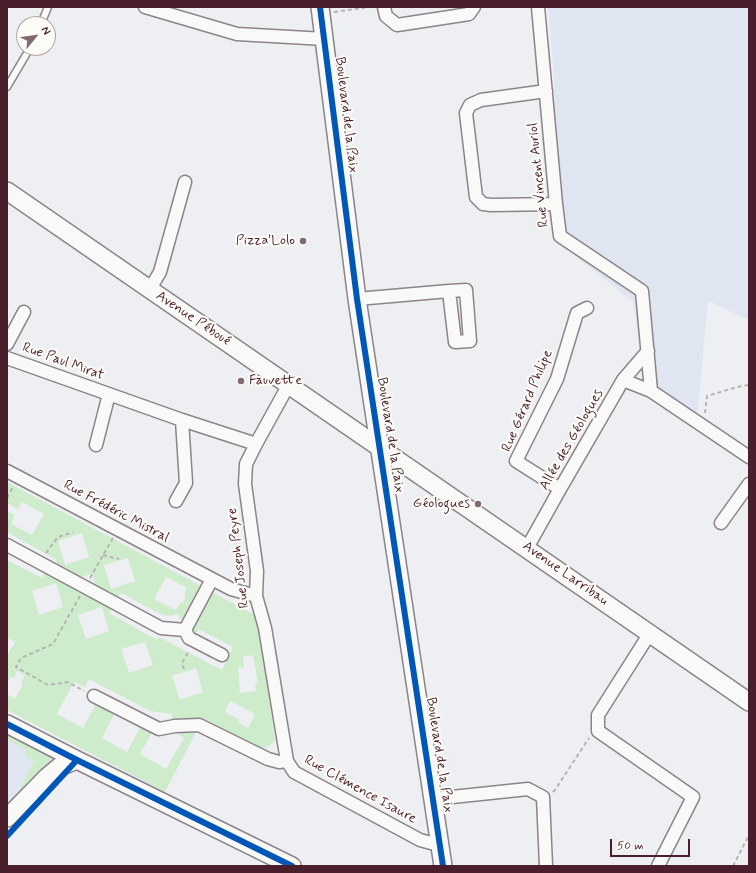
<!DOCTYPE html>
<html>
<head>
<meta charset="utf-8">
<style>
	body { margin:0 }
	#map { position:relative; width:756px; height:873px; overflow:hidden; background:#edeff2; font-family:Mynerve,sans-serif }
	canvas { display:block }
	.frame { position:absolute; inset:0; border:8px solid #4a1f2b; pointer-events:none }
	.north { position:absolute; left:16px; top:16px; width:40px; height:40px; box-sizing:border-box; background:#fdfcf7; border:1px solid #b5a4a5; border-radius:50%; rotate:61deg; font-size:11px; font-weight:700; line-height:16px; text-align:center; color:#4a1f2b }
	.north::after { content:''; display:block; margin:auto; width:14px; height:18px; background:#836871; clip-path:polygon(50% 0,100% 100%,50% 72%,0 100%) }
	.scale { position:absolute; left:610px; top:839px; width:80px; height:18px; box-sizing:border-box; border:2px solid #4a1f2b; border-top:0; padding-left:5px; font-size:12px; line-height:14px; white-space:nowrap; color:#4a1f2b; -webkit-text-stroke:3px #fdfcf7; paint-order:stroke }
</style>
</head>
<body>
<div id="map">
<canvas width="756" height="873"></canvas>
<div class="frame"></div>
<div class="north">N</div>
<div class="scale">50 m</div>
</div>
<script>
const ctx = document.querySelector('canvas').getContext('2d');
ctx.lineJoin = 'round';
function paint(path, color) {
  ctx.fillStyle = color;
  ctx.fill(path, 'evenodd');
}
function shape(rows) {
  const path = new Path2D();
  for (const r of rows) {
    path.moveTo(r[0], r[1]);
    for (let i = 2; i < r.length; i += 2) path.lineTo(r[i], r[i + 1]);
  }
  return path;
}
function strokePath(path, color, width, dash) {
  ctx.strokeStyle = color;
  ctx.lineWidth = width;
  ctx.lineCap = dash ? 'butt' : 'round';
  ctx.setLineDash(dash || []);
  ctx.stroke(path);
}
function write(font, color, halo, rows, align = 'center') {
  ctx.font = font + ' Mynerve,sans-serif';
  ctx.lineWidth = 4;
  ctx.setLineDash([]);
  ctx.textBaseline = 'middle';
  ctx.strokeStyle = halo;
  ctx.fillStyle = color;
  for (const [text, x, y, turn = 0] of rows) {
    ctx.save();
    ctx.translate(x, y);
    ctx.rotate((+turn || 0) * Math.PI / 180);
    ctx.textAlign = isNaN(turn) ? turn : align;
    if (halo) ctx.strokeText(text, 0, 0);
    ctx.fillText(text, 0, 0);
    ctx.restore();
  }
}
paint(shape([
	[548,7,749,7,749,320,708,301,696,429,647,392,633,302,556,240,554,76],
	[7,724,77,760,7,818]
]), '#e0e6f1');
paint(shape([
	[7,482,201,586,188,614,180,620,178,614,170,616,162,615,121,593,117,599,97,589,93,577,90,574,76,579,54,567,57,560,7,532,7,511,15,515,11,524,32,535,44,514,22,502,18,509,7,503],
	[82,533,89,557,65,565,58,541],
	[128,558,135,581,111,589,104,565],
	[166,577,187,588,184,596,186,597,183,603,181,602,176,610,154,599],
	[7,560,42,578,45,572,112,607,109,613,157,640,159,637,222,670,233,647,199,629,195,637,191,630,210,591,253,614,258,620,275,740,268,747,263,749,203,718,186,718,176,720,171,722,172,714,150,711,89,679,85,687,74,682,57,714,83,728,97,702,115,712,102,738,127,752,141,726,152,732,140,754,166,769,184,738,178,734,179,731,193,730,196,732,165,792,7,710,7,694,15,699,23,684,21,682,25,675,17,671,14,678,10,677,7,683,7,656,15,642,7,638],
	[56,583,63,607,39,615,32,591],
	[102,607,109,631,86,639,78,615],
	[145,642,153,665,129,673,121,649],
	[253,655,258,683,255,684,256,691,240,693,238,668,244,667,243,657],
	[196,668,203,692,180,700,172,676],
	[230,701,255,714,248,728,238,723,239,719,225,712],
	[7,730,50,755,51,758,49,765,7,807,7,803,19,791,34,761,26,757,26,750,7,739]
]), '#ceeccc');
const lane = shape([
	[41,24,48,7],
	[7,87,30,48]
]);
const street = shape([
	[145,7,237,34,325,39],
	[384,7,386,16,397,25,469,14,474,7],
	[538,7,556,204,560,236,642,291,651,391],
	[546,91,481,100,470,105,466,113,476,197,483,204,491,205,556,204],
	[150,289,160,272,185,182],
	[357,299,449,291,455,342,470,341,466,290,449,291],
	[7,344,24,312],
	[7,358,182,420,256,444],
	[623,380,651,391,749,457],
	[96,445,109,394],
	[7,471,231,589,256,596],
	[560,489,516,461,557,379,577,313,587,308],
	[176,501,186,483,182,420],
	[721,523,749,484],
	[7,545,161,628,185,630,212,579],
	[527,548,560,489,623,380,648,351],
	[185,630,189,638,222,655],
	[650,633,598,715,598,731,693,797,658,866],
	[94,696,159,729,175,726,199,725,268,759,279,762,287,761,294,772,420,840,431,843,440,843],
	[287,761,265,628,256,596,257,571,245,484,246,464,256,444,289,384],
	[433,799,528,789,543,797,546,866]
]);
const secondary = shape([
	[320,7,357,299,443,866],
	[7,191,749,702],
	[7,724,77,760,292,866],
	[7,818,47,777,59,767,77,760]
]);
strokePath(lane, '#8c8488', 9);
strokePath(street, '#8c8488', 15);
strokePath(secondary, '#8c8488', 20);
strokePath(shape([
	[334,12,370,7],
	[705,413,707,396,737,387,749,385],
	[7,498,13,487],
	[46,553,58,537,73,532],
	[103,555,119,559],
	[90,578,113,538],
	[80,596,53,644,21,658,16,667,48,685,68,682,84,691],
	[184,669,182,663,189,651],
	[553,792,555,790,589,738],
	[733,866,749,835]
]), '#b8b4b5', 2, [4, 3]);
strokePath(lane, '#f9f9f8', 6);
strokePath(street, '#f9f9f8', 12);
strokePath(secondary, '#f9f9f8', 17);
strokePath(shape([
	[320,7,357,299,443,866],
	[7,724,77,760,292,866],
	[7,836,77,760]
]), '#0057b8', 6);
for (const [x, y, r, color] of [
	[303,241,4,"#836871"],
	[241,381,4,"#836871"],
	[478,504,4,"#836871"]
]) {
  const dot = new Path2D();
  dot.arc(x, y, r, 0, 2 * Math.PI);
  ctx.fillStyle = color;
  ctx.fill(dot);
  strokePath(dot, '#fdfcf7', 1.5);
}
write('14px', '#4a1f2b', '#fdfcf7', [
	["Boulevard de la Paix",346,115,83],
	["Rue Vincent Auriol",539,175,-96],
	["Avenue Péboué",193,319,34],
	["Rue Paul Mirat",63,362,20],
	["Rue Gérard Philipe",528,401,-67],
	["Boulevard de la Paix",390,435,81],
	["Allée des Géologues",572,440,-60],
	["Rue Frédéric Mistral",116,512,28],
	["Rue Joseph Peyre",239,558,-97],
	["Avenue Larribau",565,574,35],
	["Boulevard de la Paix",439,755,81],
	["Rue Clémence Isaure",360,790,29]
]);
write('14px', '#4a1f2b', '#fdfcf7', [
	["Pizza'Lolo",295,241],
	["Fauvette",249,381,"left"],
	["Géologues",470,504]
], 'right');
</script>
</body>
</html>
